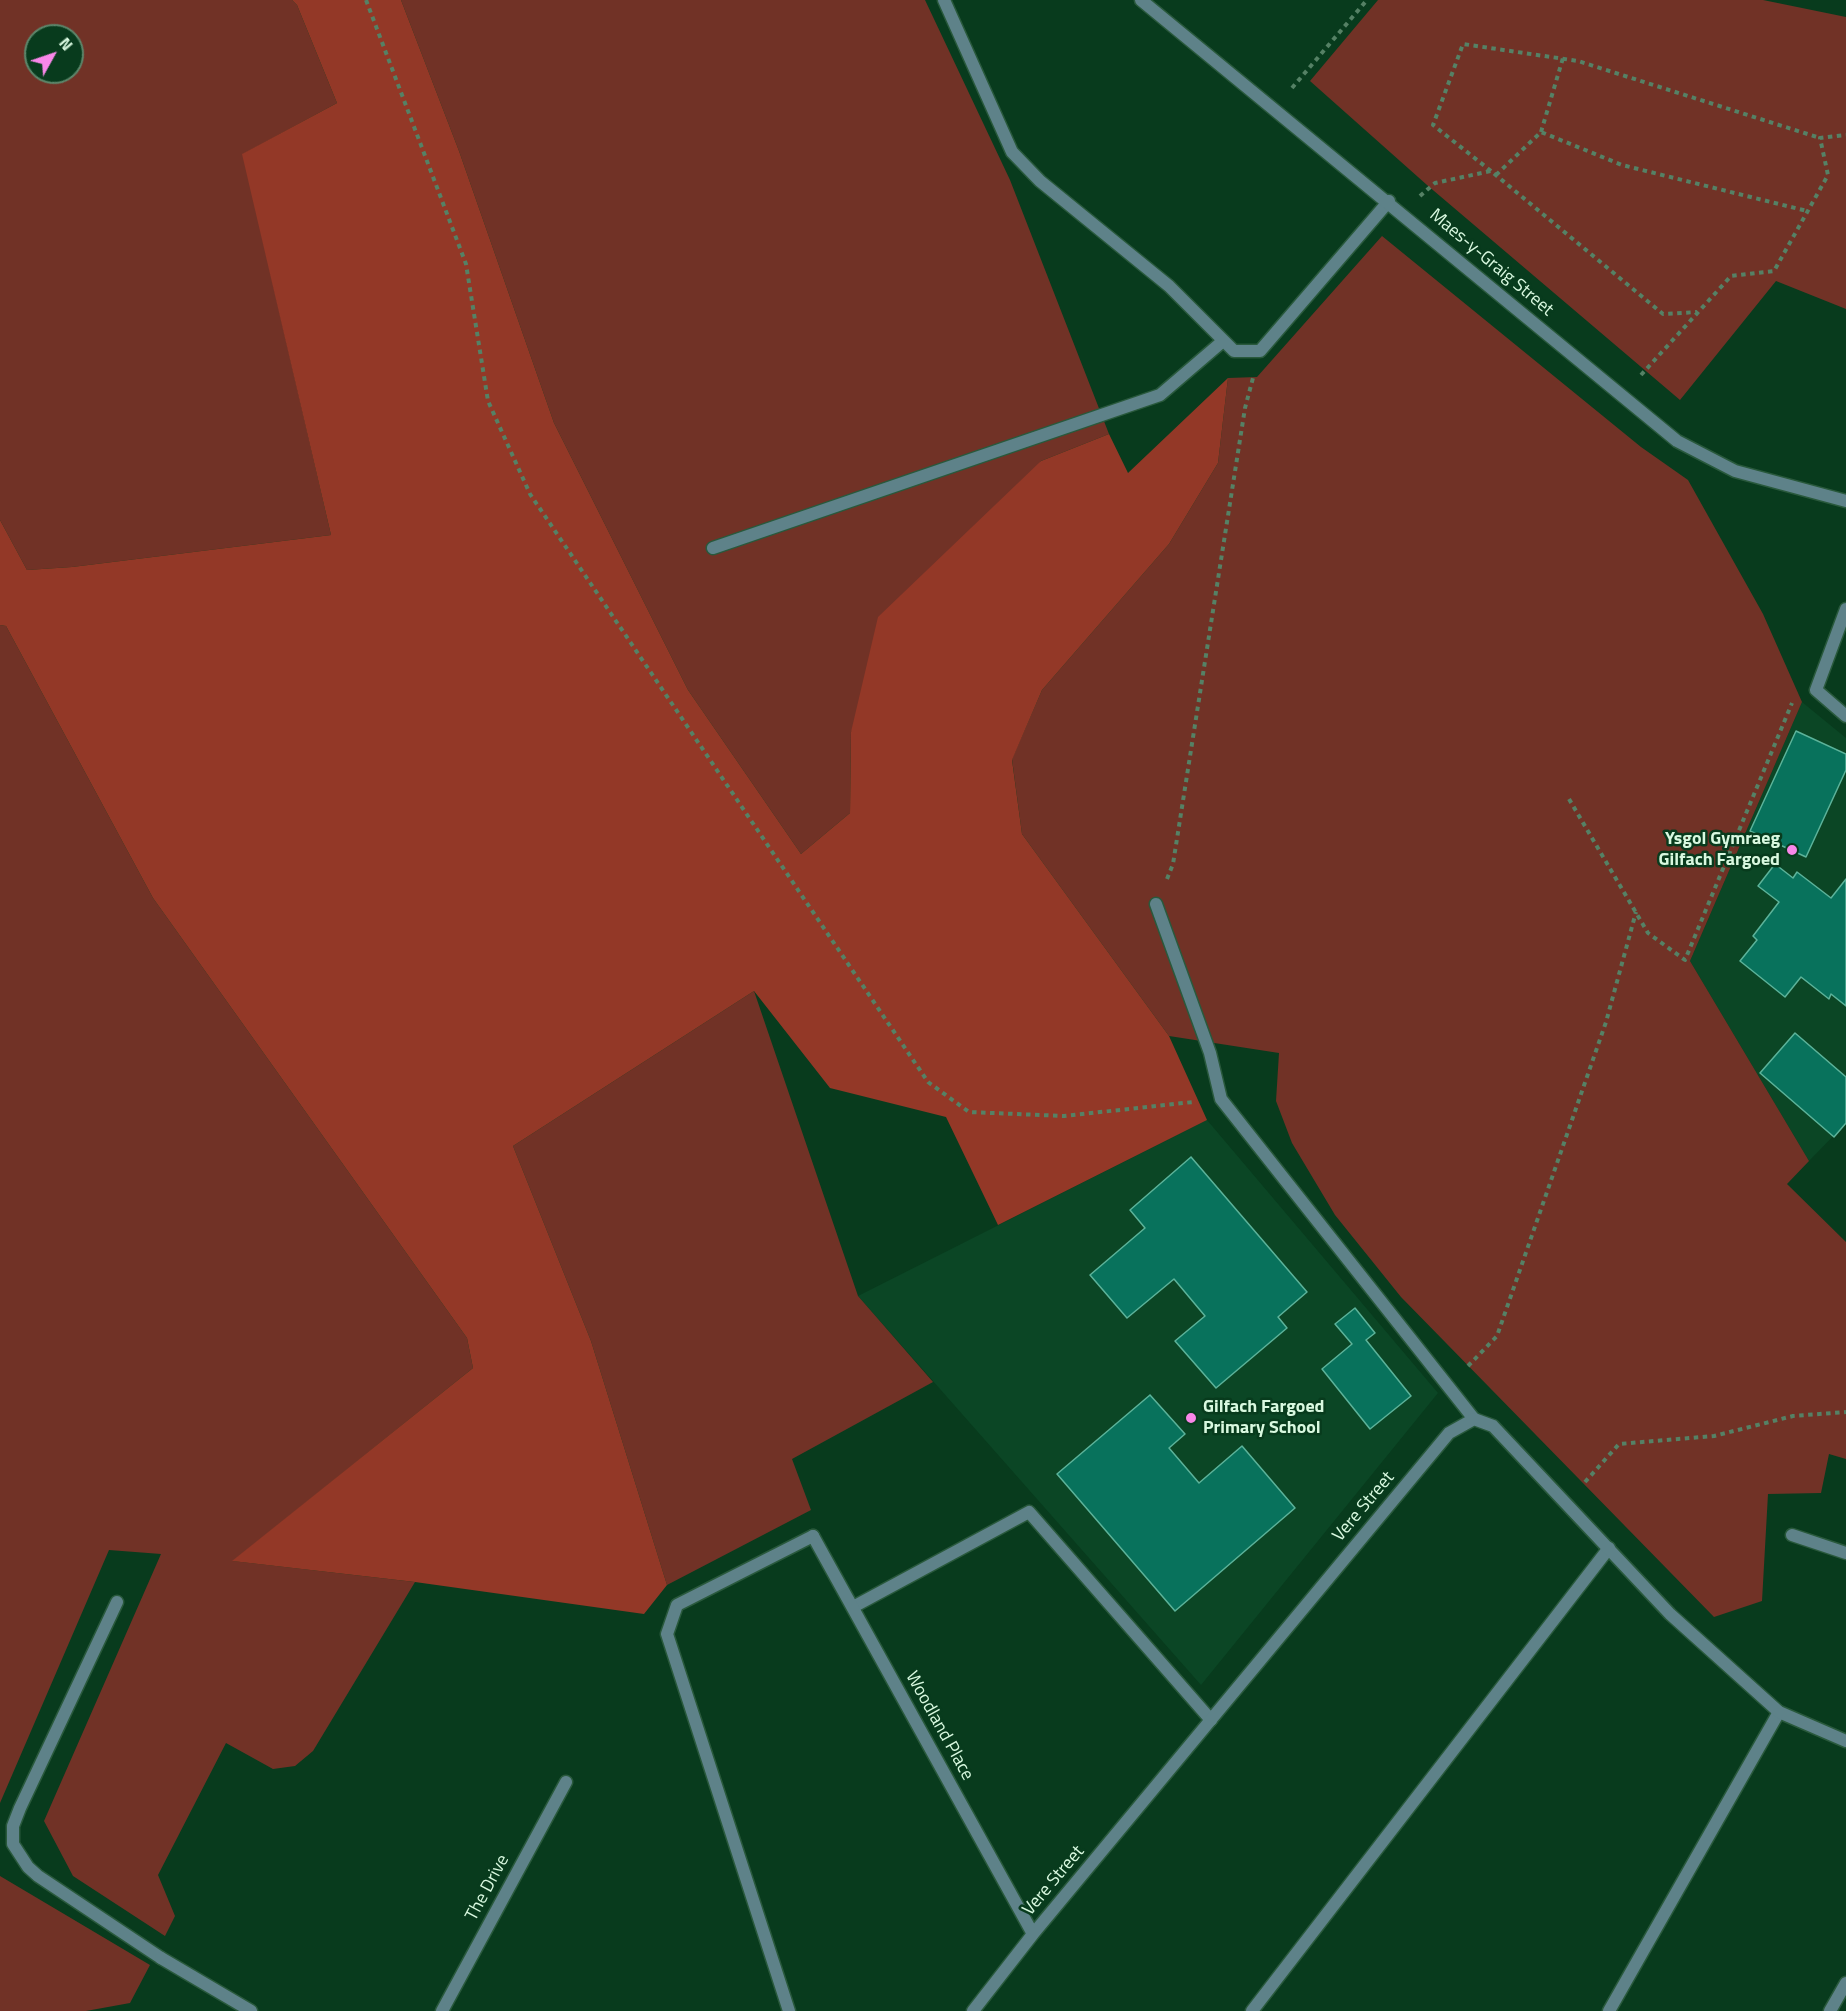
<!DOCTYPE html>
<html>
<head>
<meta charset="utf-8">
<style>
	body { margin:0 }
	#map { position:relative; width:1846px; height:2011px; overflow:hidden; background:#083b1d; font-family:"Titillium Web",sans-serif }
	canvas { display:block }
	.north { position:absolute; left:24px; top:24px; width:60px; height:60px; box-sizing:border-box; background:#083b1d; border:2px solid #5c876b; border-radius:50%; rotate:50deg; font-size:16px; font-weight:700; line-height:24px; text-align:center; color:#d9f9e0 }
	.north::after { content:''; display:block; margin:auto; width:21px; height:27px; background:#f987e9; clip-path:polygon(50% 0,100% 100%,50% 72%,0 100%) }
</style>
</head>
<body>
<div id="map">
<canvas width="1846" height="2011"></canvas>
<div class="north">N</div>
</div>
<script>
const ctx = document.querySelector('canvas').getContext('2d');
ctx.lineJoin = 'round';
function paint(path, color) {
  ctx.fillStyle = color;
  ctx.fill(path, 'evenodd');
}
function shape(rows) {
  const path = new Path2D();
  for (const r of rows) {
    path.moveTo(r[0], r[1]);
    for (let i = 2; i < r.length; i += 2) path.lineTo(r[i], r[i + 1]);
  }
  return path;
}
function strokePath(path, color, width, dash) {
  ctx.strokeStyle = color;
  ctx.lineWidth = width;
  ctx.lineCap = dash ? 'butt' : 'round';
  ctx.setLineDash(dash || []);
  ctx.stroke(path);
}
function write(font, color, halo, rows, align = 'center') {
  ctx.font = font + ' "Titillium Web",sans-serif';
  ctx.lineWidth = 5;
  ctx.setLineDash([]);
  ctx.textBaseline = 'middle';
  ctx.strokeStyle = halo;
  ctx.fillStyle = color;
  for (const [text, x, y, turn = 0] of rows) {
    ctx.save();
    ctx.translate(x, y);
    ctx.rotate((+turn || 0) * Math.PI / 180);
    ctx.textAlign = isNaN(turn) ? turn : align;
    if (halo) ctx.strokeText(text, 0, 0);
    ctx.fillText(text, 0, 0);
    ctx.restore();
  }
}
paint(shape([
	[1802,702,1846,738,1846,1123,1809,1161,1690,961],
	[1207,1120,1438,1393,1201,1685,858,1296]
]), '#0b4625');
paint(shape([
	[0,0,292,0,297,5,337,103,243,154,331,535,72,567,27,570,0,520],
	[36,36,72,36,72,72,36,72],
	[401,0,925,0,1010,180,1109,434,1041,461,851,732,850,813,801,854,688,690,554,423,459,151],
	[1378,0,1763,0,1846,17,1846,309,1776,281,1680,400,1427,185,1310,81],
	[1382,236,1641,447,1688,480,1763,614,1802,702,1690,961,1809,1161,1787,1184,1846,1242,1846,1459,1829,1454,1821,1493,1768,1494,1762,1601,1714,1617,1401,1297,1335,1215,1292,1143,1276,1101,1279,1053,1169,1036,1022,834,1012,759,1042,690,1169,544,1218,463,1228,378,1257,377],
	[0,625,6,626,153,898,467,1338,473,1368,233,1561,415,1582,313,1751,295,1766,273,1769,226,1743,158,1875,175,1916,165,1936,73,1876,44,1821,161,1554,109,1550,0,1803],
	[754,991,858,1296,933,1382,792,1459,811,1510,667,1585,591,1341,513,1146],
	[0,1876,150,1965,130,2003,86,2011,0,2011]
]), '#713226');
paint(shape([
	[292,0,401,0,459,151,554,423,688,690,801,854,850,813,851,732,878,617,1041,461,1109,434,1128,473,1228,378,1218,463,1169,544,1042,690,1012,760,1022,834,1169,1036,1207,1120,998,1225,946,1117,830,1088,754,991,513,1146,591,1341,667,1585,644,1614,415,1582,232,1561,473,1368,467,1338,153,898,6,626,0,625,0,520,27,570,72,567,331,535,242,154,337,103,297,5]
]), '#933827');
const building = shape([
	[1796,731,1846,754,1846,770,1806,857,1750,831,1796,731],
	[1775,864,1793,878,1797,872,1831,898,1846,879,1846,1006,1831,994,1829,999,1801,977,1785,997,1740,961,1757,940,1753,936,1779,902,1758,886,1775,864],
	[1795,1033,1846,1077,1846,1123,1834,1137,1760,1073,1795,1033],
	[1191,1157,1307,1292,1278,1317,1287,1328,1216,1388,1175,1341,1205,1316,1174,1279,1127,1318,1090,1275,1145,1228,1130,1210,1191,1157],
	[1355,1308,1375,1333,1366,1340,1411,1396,1370,1429,1322,1369,1352,1344,1335,1324,1355,1308],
	[1150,1395,1185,1434,1169,1448,1199,1483,1242,1446,1295,1508,1175,1611,1057,1474,1150,1395]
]);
paint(building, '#08725c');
strokePath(building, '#5cb39a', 1.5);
const service = shape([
	[944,0,1012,152,1040,181,1169,286,1234,351,1260,351,1389,201],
	[713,548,1160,395,1223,341],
	[1846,609,1816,690,1846,716],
	[1156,904,1210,1053,1221,1099,1474,1419],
	[1792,1535,1846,1553],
	[117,1602,20,1808,13,1826,13,1844,28,1867,38,1876,161,1958],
	[853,1607,1029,1512,1211,1720],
	[789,2011,667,1634,677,1605,813,1536],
	[1252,2011,1609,1548],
	[1609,2011,1779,1712]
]);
const minor = shape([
	[1141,0,1677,441,1735,471,1846,501],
	[813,1536,1033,1934],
	[161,1958,251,2011],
	[442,2011,566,1782],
	[973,2011,1033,1934,1449,1433,1474,1419,1493,1426,1670,1614,1779,1712,1846,1741]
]);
const tertiary = shape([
	[1830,2011,1846,1983]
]);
strokePath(service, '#29593c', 15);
strokePath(minor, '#29593c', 15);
strokePath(tertiary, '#29593c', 15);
strokePath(shape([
	[366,0,466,264,488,401,530,494,928,1082,969,1112,1064,1116,1193,1102],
	[1292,88,1367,0],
	[1541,132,1563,58],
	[1491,171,1433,125,1463,44,1578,61,1820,138],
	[1496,175,1541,132,1622,165,1807,211],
	[1420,196,1435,183,1491,171,1663,314,1697,312],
	[1641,375,1731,276,1774,271,1828,175,1820,138,1846,135],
	[1569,799,1648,933,1685,960,1792,703],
	[1167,879,1173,864,1245,408,1253,378],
	[1468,1366,1497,1336,1606,1022,1636,912],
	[1585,1482,1619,1444,1714,1436,1793,1416,1846,1412]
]), '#558165', 4, [4.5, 4.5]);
strokePath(service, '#5e8289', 12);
strokePath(minor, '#5e8289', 12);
strokePath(tertiary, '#5e8289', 12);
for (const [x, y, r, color] of [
	[1792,850,6,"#f987e9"],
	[1191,1418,6,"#f987e9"]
]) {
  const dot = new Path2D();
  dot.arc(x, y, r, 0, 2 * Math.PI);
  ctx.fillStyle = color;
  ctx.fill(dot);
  strokePath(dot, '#083b1d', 2);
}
write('18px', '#d9f9e0', '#083b1d', [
	["Maes-y-Graig Street",1491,263,40],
	["Vere Street",1364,1507,-50],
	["Woodland Place",939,1726,61],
	["Vere Street",1054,1881,-50],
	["The Drive",488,1888,-62]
]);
write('bold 18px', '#d9f9e0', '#083b1d', [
	["Ysgol Gymraeg",1780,840],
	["Gilfach Fargoed",1780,861],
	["Gilfach Fargoed",1203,1408,"left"],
	["Primary School",1203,1429,"left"]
], 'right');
</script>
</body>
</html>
